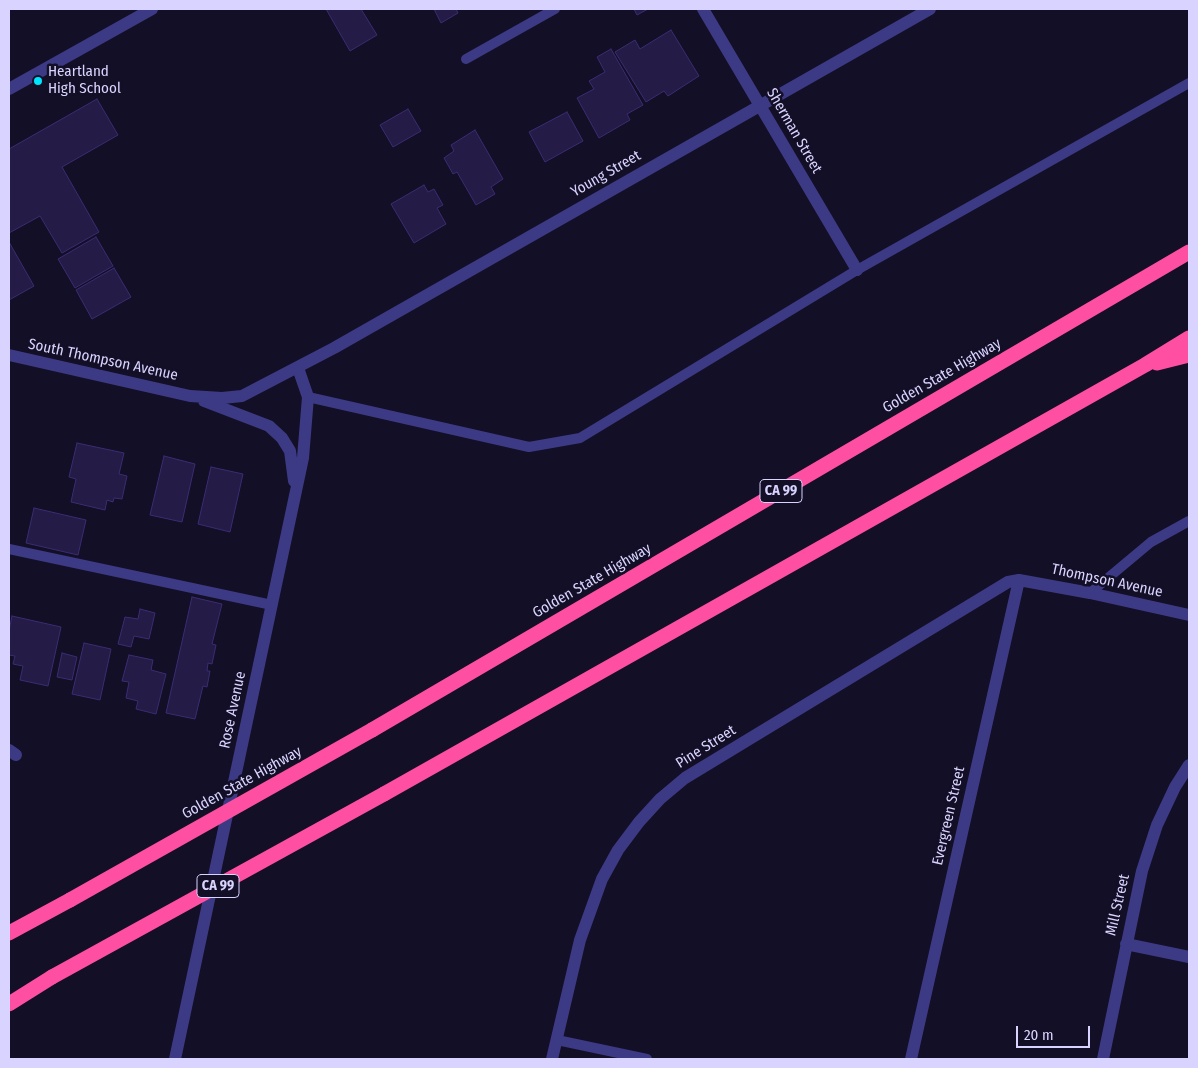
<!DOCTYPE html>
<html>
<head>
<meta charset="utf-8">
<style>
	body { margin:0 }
	#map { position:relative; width:1198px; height:1068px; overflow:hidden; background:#130f26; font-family:"Fira Sans Condensed",sans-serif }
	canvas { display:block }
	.frame { position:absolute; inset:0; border:10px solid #d9d4ff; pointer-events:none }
	.scale { position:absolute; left:1016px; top:1026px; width:74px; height:22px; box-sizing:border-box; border:2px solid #d9d4ff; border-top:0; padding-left:6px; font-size:15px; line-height:18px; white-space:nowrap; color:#d9d4ff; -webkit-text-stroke:4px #130f26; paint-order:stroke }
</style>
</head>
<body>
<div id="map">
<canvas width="1198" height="1068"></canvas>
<div class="frame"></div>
<div class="scale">20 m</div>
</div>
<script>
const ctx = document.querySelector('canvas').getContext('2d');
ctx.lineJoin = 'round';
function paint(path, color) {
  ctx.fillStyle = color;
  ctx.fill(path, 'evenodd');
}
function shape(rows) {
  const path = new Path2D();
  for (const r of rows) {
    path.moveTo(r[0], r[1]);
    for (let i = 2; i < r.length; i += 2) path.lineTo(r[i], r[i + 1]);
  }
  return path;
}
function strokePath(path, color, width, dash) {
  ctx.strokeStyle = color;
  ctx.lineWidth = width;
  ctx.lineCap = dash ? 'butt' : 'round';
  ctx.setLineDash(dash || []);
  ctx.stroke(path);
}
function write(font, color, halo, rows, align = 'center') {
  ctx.font = font + ' "Fira Sans Condensed",sans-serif';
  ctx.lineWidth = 5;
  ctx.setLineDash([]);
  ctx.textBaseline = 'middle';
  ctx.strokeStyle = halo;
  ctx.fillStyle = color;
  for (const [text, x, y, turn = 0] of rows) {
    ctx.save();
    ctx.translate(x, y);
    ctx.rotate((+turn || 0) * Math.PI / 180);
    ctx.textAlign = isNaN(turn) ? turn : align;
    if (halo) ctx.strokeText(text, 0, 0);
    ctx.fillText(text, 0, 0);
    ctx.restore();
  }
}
const building = shape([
	[326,9,361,9,377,35,350,51,326,9],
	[434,9,456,9,458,13,441,23,434,9],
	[634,9,648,9,637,15,634,9],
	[671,30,699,76,668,96,664,91,646,102,615,52,635,40,640,49,671,30],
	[611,49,643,105,627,114,630,120,599,138,577,98,594,89,589,81,605,72,597,57,611,49],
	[97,99,118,135,62,167,99,232,62,253,40,216,9,233,9,149,97,99],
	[408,109,421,131,393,147,380,125,408,109],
	[567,112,583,141,545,162,529,132,567,112],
	[475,130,503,179,491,187,495,194,476,205,457,172,453,174,444,158,454,151,451,145,475,130],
	[424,185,428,192,434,189,443,205,437,208,446,224,414,243,391,204,424,185],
	[96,237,113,266,75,288,58,259,96,237],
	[9,242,34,286,9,300,9,242],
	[114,268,131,297,92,319,76,290,114,268],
	[77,443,124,453,119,474,127,476,122,499,114,498,113,502,107,500,105,510,71,502,76,479,69,477,77,443],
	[164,456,195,464,182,522,150,515,164,456],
	[211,467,243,474,230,532,198,524,211,467],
	[34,508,86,520,78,555,26,543,34,508],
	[192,597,222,604,212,644,216,645,212,664,208,663,207,671,210,671,207,687,203,686,195,719,166,713,192,597],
	[140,609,155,613,149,639,134,636,131,647,118,644,125,617,138,619,140,609],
	[12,616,61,627,48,686,20,680,23,666,13,664,15,656,9,655,9,631,12,616],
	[84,643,111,649,100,700,72,694,84,643],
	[62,653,77,657,72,680,57,677,62,653],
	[129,655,153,660,151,670,166,674,156,714,136,709,138,701,126,698,129,682,122,681,129,655]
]);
paint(building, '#241b47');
strokePath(building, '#3b2d73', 1);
strokePath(shape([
	[466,59,555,9],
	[308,397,529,447,580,438,857,270,1189,83],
	[9,549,272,605],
	[1090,593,1151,542,1189,521],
	[557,1040,647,1059]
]), '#3d3a85', 10);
strokePath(shape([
	[703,9,857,270],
	[9,89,152,9],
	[9,355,190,396,222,398,242,396,334,348,930,9],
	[204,401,269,426,282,438,290,451,294,481],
	[9,750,16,755],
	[1126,944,1189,957],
	[175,1059,303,458,308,397,298,368],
	[552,1059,580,940,602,879,618,850,639,822,660,799,685,778,1008,582,1019,580,1090,593,1189,615],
	[911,1059,1019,580],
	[1103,1059,1142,871,1157,825,1175,787,1189,765]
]), '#3d3a85', 12);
strokePath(shape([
	[1157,363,1189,355],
	[372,730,1189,252],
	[384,794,1145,365,1189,338],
	[9,933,70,900],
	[9,1004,52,977]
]), '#ff4fa3', 15);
strokePath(shape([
	[70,900,372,730],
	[52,977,384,794]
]), '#ff4fa3', 15);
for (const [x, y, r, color] of [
	[38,81,5,"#00e5ff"]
]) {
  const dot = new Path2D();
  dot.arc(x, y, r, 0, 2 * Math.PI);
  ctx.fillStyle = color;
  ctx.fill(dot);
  strokePath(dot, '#130f26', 2);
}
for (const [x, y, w] of [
	[781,491,42],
	[218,886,42]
]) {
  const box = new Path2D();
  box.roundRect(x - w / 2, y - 11.5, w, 23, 4);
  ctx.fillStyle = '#130f26';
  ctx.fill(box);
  strokePath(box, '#d9d4ff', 1);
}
write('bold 14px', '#d9d4ff', null, [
	["CA 99",781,491],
	["CA 99",218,886]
]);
write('15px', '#d9d4ff', '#130f26', [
	["Heartland",48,72],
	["High School",48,89]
], 'left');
write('15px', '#d9d4ff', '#130f26', [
	["Sherman Street",794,131,60],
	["Young Street",606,174,-30],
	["South Thompson Avenue",103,360,12],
	["Golden State Highway",942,376,-30],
	["Golden State Highway",592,581,-30],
	["Thompson Avenue",1107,581,12],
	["Rose Avenue",233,710,-78],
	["Pine Street",706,747,-32],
	["Golden State Highway",242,783,-29],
	["Evergreen Street",949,816,-77],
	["Mill Street",1118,905,-77]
]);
</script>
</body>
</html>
